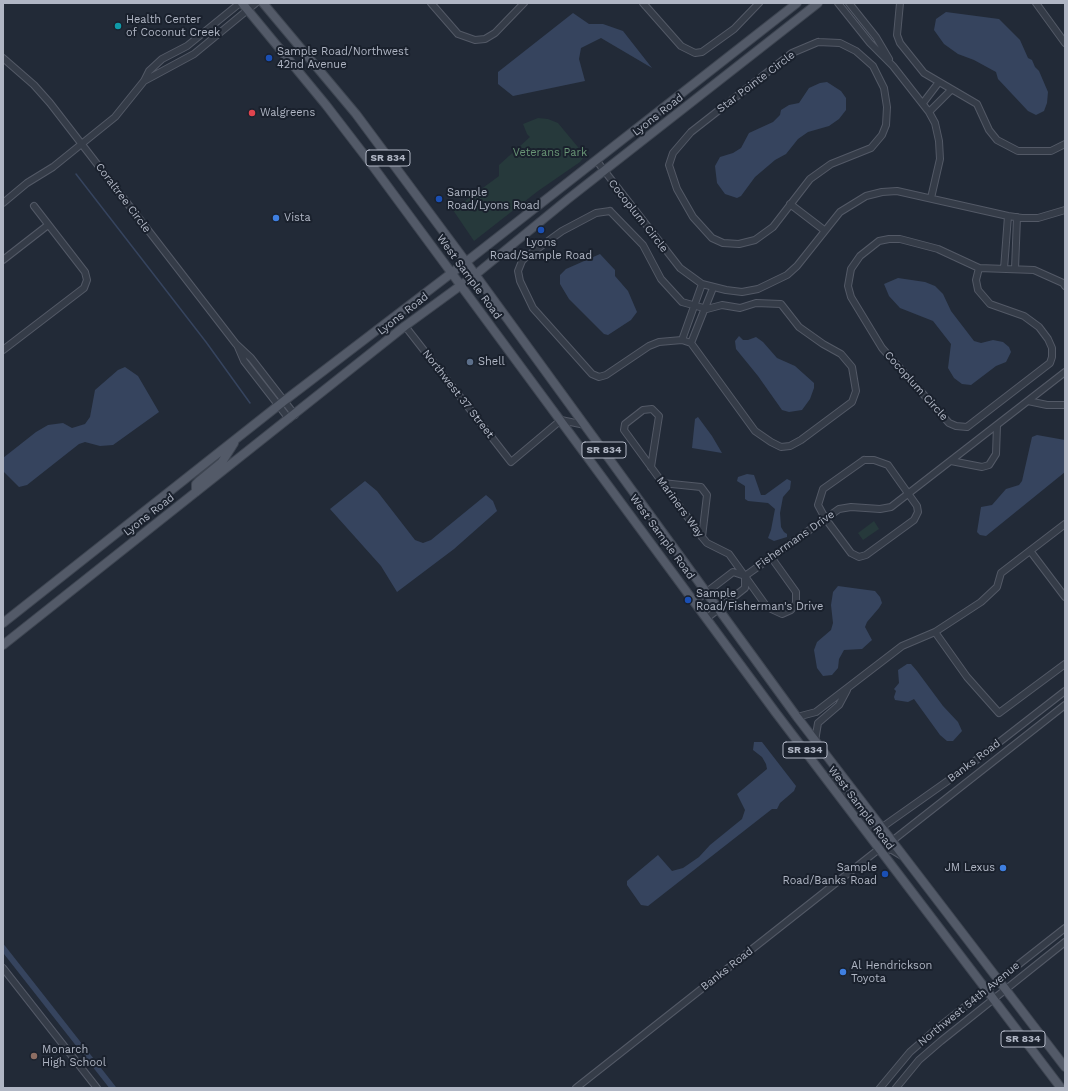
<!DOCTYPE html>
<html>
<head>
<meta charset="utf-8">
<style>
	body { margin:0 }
	#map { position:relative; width:1068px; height:1091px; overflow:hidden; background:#222a37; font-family:"Work Sans",sans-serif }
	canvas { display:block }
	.frame { position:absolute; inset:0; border:4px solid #b0b6c4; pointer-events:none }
</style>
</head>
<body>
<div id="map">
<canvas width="1068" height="1091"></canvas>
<div class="frame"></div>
</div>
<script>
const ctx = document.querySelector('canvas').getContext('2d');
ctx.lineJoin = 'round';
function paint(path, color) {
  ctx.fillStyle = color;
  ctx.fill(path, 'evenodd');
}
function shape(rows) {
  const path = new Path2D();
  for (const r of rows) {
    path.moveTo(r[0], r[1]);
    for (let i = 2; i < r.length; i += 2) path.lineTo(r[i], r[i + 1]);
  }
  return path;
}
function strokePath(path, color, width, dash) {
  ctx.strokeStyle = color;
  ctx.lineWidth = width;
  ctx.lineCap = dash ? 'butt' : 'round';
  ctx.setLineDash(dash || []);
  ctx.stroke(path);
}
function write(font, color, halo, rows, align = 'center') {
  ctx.font = font + ' "Work Sans",sans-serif';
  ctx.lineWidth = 4;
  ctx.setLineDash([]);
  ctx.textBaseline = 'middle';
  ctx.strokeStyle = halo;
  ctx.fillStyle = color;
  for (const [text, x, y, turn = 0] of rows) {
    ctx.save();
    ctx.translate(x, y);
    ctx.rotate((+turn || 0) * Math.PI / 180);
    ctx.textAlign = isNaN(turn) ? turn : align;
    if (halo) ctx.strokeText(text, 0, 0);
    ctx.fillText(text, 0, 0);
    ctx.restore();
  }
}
paint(shape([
	[538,118,548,119,558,123,582,152,583,158,580,162,538,191,474,241,453,210,499,176,499,165,530,137,527,134,523,124],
	[874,521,879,529,863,540,858,533]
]), '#26393b');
paint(shape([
	[946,12,999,19,1020,40,1028,58,1032,60,1035,67,1039,71,1048,92,1047,103,1044,111,1036,115,1028,111,998,79,996,72,974,60,958,54,944,44,934,30,936,19],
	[573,13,589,24,603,24,623,31,652,68,601,38,581,48,579,59,585,81,513,96,498,84,498,72],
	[827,82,841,91,846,98,846,110,839,119,829,126,808,132,798,139,786,154,775,160,755,177,741,196,737,198,725,194,717,183,715,166,720,157,733,153,741,148,749,133,773,122,780,115,781,110,789,105,799,103,809,88,820,83],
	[600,254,615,270,615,276,628,291,637,312,631,320,608,335,604,334,569,299,560,284,560,275,566,269],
	[898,278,925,282,935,286,943,294,951,311,974,341,981,343,993,340,1003,342,1009,347,1011,352,1006,362,996,366,971,385,962,384,954,378,948,368,951,344,933,321,900,308,889,296,884,284],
	[739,336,743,340,748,340,756,337,763,342,777,358,795,366,814,383,814,388,810,399,802,410,789,412,782,410,758,376,736,349,735,341],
	[125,367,138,376,159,412,113,445,100,446,85,442,79,444,27,485,19,487,3,471,3,458,36,432,48,425,63,423,72,428,85,424,90,417,95,390,118,370],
	[698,417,712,436,722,453,692,448,695,419],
	[1037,435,1065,440,1065,472,986,536,980,535,977,532,981,507,992,505,1006,489,1019,485,1022,481,1032,437],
	[747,474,754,475,761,495,765,495,787,479,791,481,790,489,783,497,780,513,781,527,784,532,787,534,787,537,774,541,768,538,771,530,775,509,768,503,748,501,745,499,745,486,737,481,738,477],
	[365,481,377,491,415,540,423,543,431,540,486,495,493,501,497,511,454,549,397,592,381,566,330,509],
	[838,586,875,591,880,597,882,603,879,608,867,622,865,627,872,640,862,649,844,650,839,659,838,668,832,675,823,676,817,668,814,650,817,642,831,630,833,623,831,605,833,592],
	[907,664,911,664,917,671,943,706,958,722,962,731,953,741,947,741,940,735,914,699,908,702,895,700,894,697,896,691,894,689,899,683,898,670],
	[754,742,762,742,796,786,794,791,780,803,777,809,772,809,648,906,641,905,627,885,627,881,658,855,672,871,683,868,699,857,710,845,742,819,745,810,737,794,767,769,766,764,762,757,753,750]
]), '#36445e');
strokePath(shape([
	[76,174,206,342,250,403]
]), '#36445e', 1.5);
strokePath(shape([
	[3,948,113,1088]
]), '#36445e', 6);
const minor = shape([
	[431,3,458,34,475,40,485,39,495,33,524,3],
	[643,3,681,46,695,53,702,52,734,29,759,3],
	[838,3,870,43,893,66,929,112,935,123,939,141,940,159,931,198],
	[849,3,876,37,889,59],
	[900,3,897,35,900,43,924,73,977,104,989,130,997,140,1018,151,1051,151,1065,144],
	[1036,3,1065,43],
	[818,42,840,43,856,51,873,66,884,88,887,107,886,125,882,135,871,148,831,164,810,179,773,227,755,240,739,244,723,243,712,238,693,217,677,189,669,165,673,153,691,132,792,53,818,42],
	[3,58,34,85,50,103,236,344,251,358,295,415],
	[144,81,194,54,256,3],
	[923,103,939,82],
	[929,112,951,90],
	[596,160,680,268,702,284,726,290,742,292,758,289,787,275,797,266,840,212,866,196,882,192,897,191,1008,216,1022,218,1038,218,1065,210],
	[3,203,27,183,53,167,115,117,144,81,149,71,162,59,187,46,240,3],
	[790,204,824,230],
	[610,211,643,245,661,279,682,302,707,309,722,305,740,308,756,303,781,304,799,327,823,344,841,354,852,367,856,391,852,402,801,440,790,446,781,447,771,442,755,431,691,343,682,340,659,342,649,346,606,375,599,377,592,374,533,308,520,281,518,271,522,261,526,257,562,231,596,213,610,211],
	[3,260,48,225],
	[979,268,976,280,978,290,990,304,1024,316,1039,327,1048,339,1052,348,1052,357,1050,363,967,427,956,426,949,423,882,348,851,297,848,286,851,269,860,256,879,241,889,239,900,239,938,249,979,268,1034,270,1063,283,1065,286],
	[1004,269,1008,216],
	[1015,269,1017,217],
	[405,326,511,462,561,420,585,425],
	[682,340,702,284],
	[691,343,713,288],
	[238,347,244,361,289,419],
	[3,350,84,288,87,280,85,272,34,206],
	[1028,401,1047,405,1065,405],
	[864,460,874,460,888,465,917,506,918,512,914,520,866,555,859,557,851,553,825,518,818,505,823,489,864,460],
	[951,461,982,467,989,465,996,454,997,425],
	[651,467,659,416,652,409,643,410,625,424,624,430,702,537,707,543,729,554,767,607,782,614,791,610,796,603,796,592,771,557],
	[662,483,701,487,707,495,702,537],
	[1031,552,1065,597],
	[745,576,839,509,851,507,880,509,891,507,1065,372],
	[695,601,733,572,745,576],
	[707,618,745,588,745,576],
	[935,632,967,677,999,713,1065,664],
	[797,717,816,712,902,646,935,632,981,602,997,587,1001,573,1065,524],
	[815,741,818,723,839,705,847,690],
	[827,777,838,786,878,838,892,841,1065,705],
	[881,828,966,768,1065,691],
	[3,968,97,1088],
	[576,1088,879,849,892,850,902,856],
	[880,1088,910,1052,934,1031,1065,928],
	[896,1088,919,1060,941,1041,1065,942]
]);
const major = shape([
	[242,3,326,105,369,161,776,713,1061,1088],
	[263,3,356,114,466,262,797,717,1065,1067],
	[196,492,196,484,199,481,222,462,234,443],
	[3,623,284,401,466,262,797,3],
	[3,645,405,326,475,275,568,199,818,3]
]);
strokePath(minor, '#535966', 8);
strokePath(major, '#3e4551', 10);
strokePath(minor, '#353c48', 6);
strokePath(major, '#535a68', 8);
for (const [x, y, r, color] of [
	[118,26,4,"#0f9aa8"],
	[269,58,4,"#1a4fb4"],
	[252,113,4,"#e0444e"],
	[439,199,4,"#1a4fb4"],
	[276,218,4,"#3f7fe0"],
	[541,230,4,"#1a4fb4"],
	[470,362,4,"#5c6f8a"],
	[688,600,4,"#1a4fb4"],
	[1003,868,4,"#3f7fe0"],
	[885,874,4,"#1a4fb4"],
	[843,972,4,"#3f7fe0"],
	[34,1056,4,"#8d6e63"]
]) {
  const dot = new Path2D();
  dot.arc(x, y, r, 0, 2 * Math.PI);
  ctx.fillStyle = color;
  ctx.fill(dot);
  strokePath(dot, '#1a212d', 1.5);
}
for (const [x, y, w] of [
	[388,158,44],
	[604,450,44],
	[805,750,44],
	[1023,1039,44]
]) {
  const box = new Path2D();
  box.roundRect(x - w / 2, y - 8, w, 16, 3);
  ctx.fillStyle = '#1a212d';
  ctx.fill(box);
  strokePath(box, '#b0b6c4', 1);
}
write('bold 10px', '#b0b6c4', null, [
	["SR 834",388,158],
	["SR 834",604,450],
	["SR 834",805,750],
	["SR 834",1023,1039]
]);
write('11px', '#b0b6c4', '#1a212d', [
	["Health Center",126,20],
	["of Coconut Creek",126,33],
	["Sample Road/Northwest",277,52],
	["42nd Avenue",277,65],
	["Walgreens",260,113],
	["Sample",447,193],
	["Road/Lyons Road",447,206],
	["Vista",284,218],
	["Lyons",541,243,"center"],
	["Road/Sample Road",541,256,"center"],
	["Shell",478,362],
	["Sample",696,594],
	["Road/Fisherman's Drive",696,607],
	["Sample",877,868,"right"],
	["Road/Banks Road",877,881,"right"],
	["JM Lexus",995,868,"right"],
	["Al Hendrickson",851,966],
	["Toyota",851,979],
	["Monarch",42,1050],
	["High School",42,1063]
], 'left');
write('11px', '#b0b6c4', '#1a212d', [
	["Star Pointe Circle",756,82,-37],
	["Lyons Road",658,115,-38],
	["Coraltree Circle",123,198,53],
	["Cocoplum Circle",638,216,52],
	["West Sample Road",469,277,54],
	["Lyons Road",403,314,-38],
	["Cocoplum Circle",916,386,48],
	["Northwest 37 Street",458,394,52],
	["Mariners Way",680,507,54],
	["Lyons Road",149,515,-38],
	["West Sample Road",662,537,54],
	["Fishermans Drive",795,540,-35],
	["Banks Road",974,761,-37],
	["West Sample Road",861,808,53],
	["Banks Road",727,969,-38],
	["Northwest 54th Avenue",969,1004,-39]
]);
write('11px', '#689475', '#1a212d', [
	["Veterans Park",550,153]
]);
</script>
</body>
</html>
